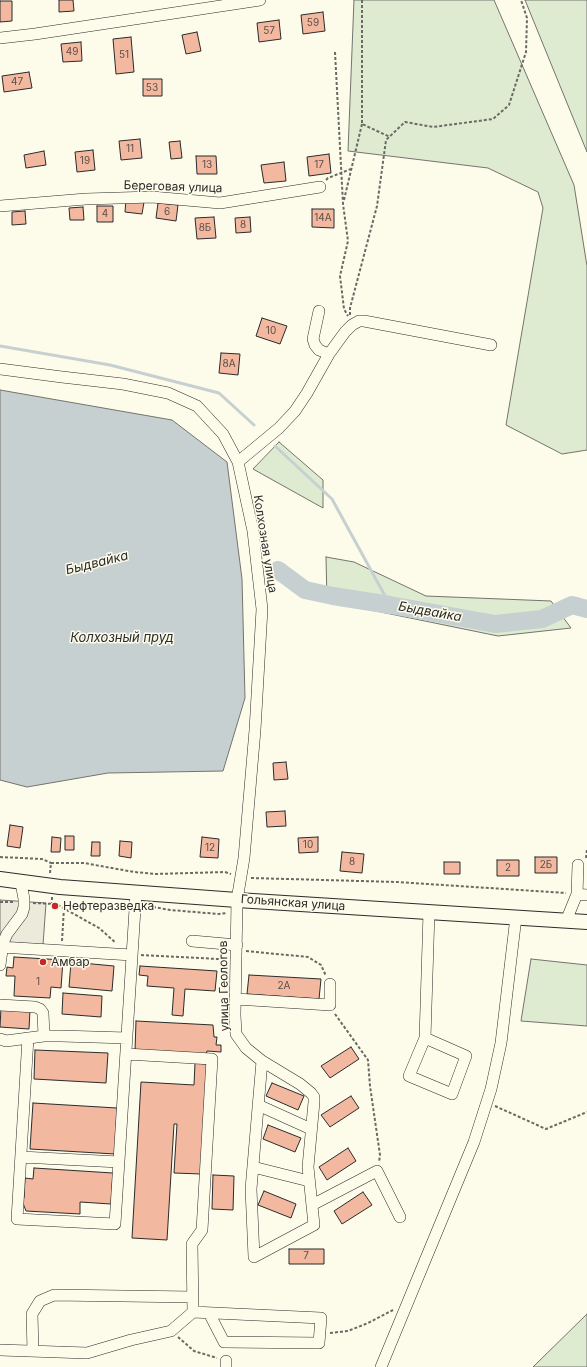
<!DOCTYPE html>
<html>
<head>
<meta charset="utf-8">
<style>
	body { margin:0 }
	canvas { display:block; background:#fdfbea }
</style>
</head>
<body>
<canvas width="587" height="1367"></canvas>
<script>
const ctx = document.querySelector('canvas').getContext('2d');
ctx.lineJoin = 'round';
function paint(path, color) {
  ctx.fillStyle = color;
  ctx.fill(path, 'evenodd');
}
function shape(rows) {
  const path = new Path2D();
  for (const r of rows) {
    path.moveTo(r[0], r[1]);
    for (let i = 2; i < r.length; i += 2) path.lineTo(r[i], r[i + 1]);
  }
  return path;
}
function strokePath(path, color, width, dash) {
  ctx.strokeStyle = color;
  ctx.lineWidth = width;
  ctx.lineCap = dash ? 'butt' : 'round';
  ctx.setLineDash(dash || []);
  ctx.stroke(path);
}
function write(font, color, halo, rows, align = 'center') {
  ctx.font = font + ' Inter,sans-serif';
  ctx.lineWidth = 3;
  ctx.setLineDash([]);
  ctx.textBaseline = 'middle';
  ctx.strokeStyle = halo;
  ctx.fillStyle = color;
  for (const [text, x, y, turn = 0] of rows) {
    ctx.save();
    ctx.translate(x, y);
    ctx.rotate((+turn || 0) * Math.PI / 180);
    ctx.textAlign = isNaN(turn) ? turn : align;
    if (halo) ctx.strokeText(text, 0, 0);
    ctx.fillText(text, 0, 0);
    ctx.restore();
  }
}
const green = shape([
	[354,0,494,0,574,185,587,266,587,450,562,454,506,425,543,208,538,192,488,168,348,151,354,0],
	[525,0,587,0,587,152,525,0],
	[279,442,323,480,323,508,253,469,279,442],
	[326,557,354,562,426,596,551,601,571,628,498,636,327,601,326,557],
	[531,959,587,965,587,1026,521,1021,531,959],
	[587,1314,587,1367,533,1367,587,1314]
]);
paint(green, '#deebd1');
strokePath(green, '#74746e', 1);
const parking = shape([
	[0,900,46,903,43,945,0,942,0,900]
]);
paint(parking, '#eceadb');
strokePath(parking, '#74746e', 1);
const water = shape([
	[0,390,172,420,227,462,242,579,245,698,223,771,108,773,27,787,0,780,0,390]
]);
paint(water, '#c7d0d0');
strokePath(water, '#74746e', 1);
strokePath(shape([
	[0,346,110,365,219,393,254,425],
	[275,446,332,499,390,605]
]), '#c7d0d0', 3);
strokePath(shape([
	[278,570,305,590,333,596,390,605,495,624,542,619,572,605,587,609]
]), '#c7d0d0', 18);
const building = shape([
	[59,0,73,0,74,11,59,12,59,0],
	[0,1,12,1,12,21,0,22,0,1],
	[323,12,325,31,303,34,301,15,323,12],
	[279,20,281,39,259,42,257,23,279,20],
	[197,32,201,51,186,54,182,35,197,32],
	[131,37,134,72,116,74,113,39,131,37],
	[81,42,82,61,63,62,61,44,81,42],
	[29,72,32,88,4,92,2,76,29,72],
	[143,79,162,79,162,96,143,96,143,79],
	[140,139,142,158,121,160,119,141,140,139],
	[180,141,182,158,171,159,169,142,180,141],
	[93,150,95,170,77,172,75,152,93,150],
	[44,151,46,165,26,168,24,155,44,151],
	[329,154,331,173,309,176,307,157,329,154],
	[196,156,216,156,217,174,197,174,196,156],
	[284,162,286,181,264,183,261,165,284,162],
	[126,200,144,202,142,214,125,212,126,200],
	[158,203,178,205,176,221,156,218,158,203],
	[97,206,113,206,113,222,97,222,97,206],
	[83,207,84,220,70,220,69,208,83,207],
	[312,209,334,209,334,228,312,227,312,209],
	[25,211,26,224,12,225,12,212,25,211],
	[214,217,216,238,197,239,195,218,214,217],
	[250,217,251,232,236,233,235,218,250,217],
	[262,318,287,326,280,344,256,336,262,318],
	[221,353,240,354,238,375,219,373,221,353],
	[286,762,288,779,274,780,273,763,286,762],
	[285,811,286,826,267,827,266,812,285,811],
	[10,825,23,827,20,848,7,846,10,825],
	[65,836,74,836,74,850,65,850,65,836],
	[52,837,61,838,60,852,51,852,52,837],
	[202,837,219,839,218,858,200,857,202,837],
	[318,837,318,852,299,853,298,838,318,837],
	[120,841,132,842,131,858,119,856,120,841],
	[92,842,100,842,100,856,91,856,92,842],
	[342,852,364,854,362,873,340,871,342,852],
	[535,857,557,857,557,873,535,873,535,857],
	[497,860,519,860,519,876,497,876,497,860],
	[444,862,460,862,460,874,444,874,444,862],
	[14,957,63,960,61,988,51,987,50,998,14,996,15,976,6,976,7,967,13,968,14,957],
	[71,962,114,966,112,991,69,987,71,962],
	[140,966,217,971,215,991,185,989,183,1016,172,1015,174,988,147,986,148,976,139,975,140,966],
	[249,975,321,979,319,999,247,994,249,975],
	[63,993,102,996,101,1017,62,1014,63,993],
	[1,1008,30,1010,29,1029,0,1027,1,1008],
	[136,1021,213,1025,214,1037,217,1037,216,1045,221,1045,221,1052,207,1051,206,1055,135,1051,136,1021],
	[351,1047,359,1059,330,1078,321,1066,351,1047],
	[35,1050,108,1053,106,1083,34,1079,35,1050],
	[195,1063,207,1064,201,1174,174,1173,177,1124,174,1124,167,1240,132,1238,141,1082,194,1085,195,1063],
	[272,1083,304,1096,298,1110,266,1096,272,1083],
	[351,1096,359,1108,330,1127,321,1115,351,1096],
	[33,1103,117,1108,115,1154,30,1149,33,1103],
	[268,1125,301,1138,295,1152,263,1139,268,1125],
	[348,1148,356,1161,327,1180,319,1167,348,1148],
	[34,1168,113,1173,111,1204,80,1202,80,1214,26,1211,21,1198,24,1198,25,1178,33,1179,34,1168],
	[213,1175,234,1176,233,1210,212,1209,213,1175],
	[264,1191,296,1204,291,1218,258,1205,264,1191],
	[363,1192,372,1205,342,1224,334,1211,363,1192],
	[289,1249,324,1249,324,1264,289,1264,289,1249]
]);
paint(building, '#f2b8a0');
strokePath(building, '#2b2b2b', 1);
const minor = shape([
	[0,38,35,34,260,0],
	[0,206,86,199,152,197,220,203,320,187],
	[319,311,313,339,315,345,319,350,329,354],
	[0,369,62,377,123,384,168,393,197,406,223,434,238,462,253,531,262,609,255,730,244,858,237,900,235,1015,236,1034,246,1048,262,1061,300,1084,311,1093,314,1097,314,1102,308,1167,314,1225,254,1257,251,1189,262,1061],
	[238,462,279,428,295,411,307,393,329,354,345,332,352,325,359,321,364,321,491,345],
	[577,894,587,895],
	[566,921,577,894,578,865],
	[192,941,237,945],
	[0,947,132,955],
	[0,965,3,943,7,934,22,914,24,907,24,899,21,883],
	[236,999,330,1005,330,984],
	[0,1005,35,1007,40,1009,43,1013,44,1036],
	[28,1038,17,1219,115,1224,136,893],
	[425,1038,466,1056,452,1094,409,1076,425,1038,429,912],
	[0,1039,6,1041,44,1036,61,1036,127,1038],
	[126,1054,212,1059,202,1230,192,1244,193,1312,321,1318,319,1343,224,1342,209,1313],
	[258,1105,311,1129],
	[21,1157,119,1162],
	[253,1167,309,1181],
	[312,1205,377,1171,400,1217],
	[0,1350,87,1353,131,1340,171,1331,193,1312],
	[33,1351,32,1314,40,1301,54,1295,193,1297],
	[226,1361,226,1367],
	[381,1367,474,1142,491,1089,501,1043,516,917]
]);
const major = shape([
	[0,879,60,887,237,900,587,922]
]);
strokePath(minor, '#2b2b2b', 12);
strokePath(major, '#2b2b2b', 16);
strokePath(shape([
	[362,0,362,124,390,137],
	[335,52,343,204,348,241,340,276,344,309,348,316],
	[326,180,328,178,351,169],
	[344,200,362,124],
	[350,315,350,308,377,206,386,140,405,122,433,127,493,119,509,105,526,52,527,18,521,0],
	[0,857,42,859,51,863],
	[586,858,587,849],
	[50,873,51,863,84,863,134,872,155,874,225,872,231,874],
	[251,878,397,882,566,893],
	[52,897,52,903],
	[0,902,15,902],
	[33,903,56,904,99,928,116,943],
	[148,906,170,910,219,914,227,913],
	[62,941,64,908],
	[246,951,308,957,321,965,326,976],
	[141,955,218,959,226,966],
	[335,1014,368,1060,370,1086,380,1155,379,1162],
	[495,1106,546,1129,587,1112],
	[330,1333,348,1331,368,1323,393,1310],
	[178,1337,194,1351,217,1358]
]), '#6a6964', 2, [3, 2]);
strokePath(minor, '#fdfbea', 11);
strokePath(major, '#fdfbea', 14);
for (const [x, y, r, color] of [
	[55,906,4,"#c62828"],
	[43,962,4,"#c62828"]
]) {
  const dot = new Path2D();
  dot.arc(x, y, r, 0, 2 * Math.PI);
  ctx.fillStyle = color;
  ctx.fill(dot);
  strokePath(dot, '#fdfbea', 1.5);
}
write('10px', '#5d4e48', null, [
	["59",313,23],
	["57",269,31],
	["49",72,52],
	["51",124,55],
	["47",17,82],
	["53",152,88],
	["11",130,149],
	["19",85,161],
	["13",207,165],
	["17",319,165],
	["6",167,212],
	["4",105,214],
	["14А",323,218],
	["8",243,225],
	["8Б",205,228],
	["10",271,331],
	["8А",229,364],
	["10",308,845],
	["12",210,848],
	["8",352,862],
	["2Б",546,865],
	["2",508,868],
	["1",38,982],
	["2А",284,986],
	["7",306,1256]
]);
write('12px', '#2b2b2b', '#fdfbea', [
	["Береговая улица",173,187,2],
	["Колхозная улица",265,544,81],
	["Гольянская улица",293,903,4],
	["улица Геологов",224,986,-91]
]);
write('12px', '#2b2b2b', '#fdfbea', [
	["Нефтеразведка",63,906],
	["Амбар",51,962]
], 'left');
write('italic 13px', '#2b2b2b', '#fdfbea', [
	["Быдвайка",97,563,-14],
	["Быдвайка",430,612,10],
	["Колхозный пруд",122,638]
]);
</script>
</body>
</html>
